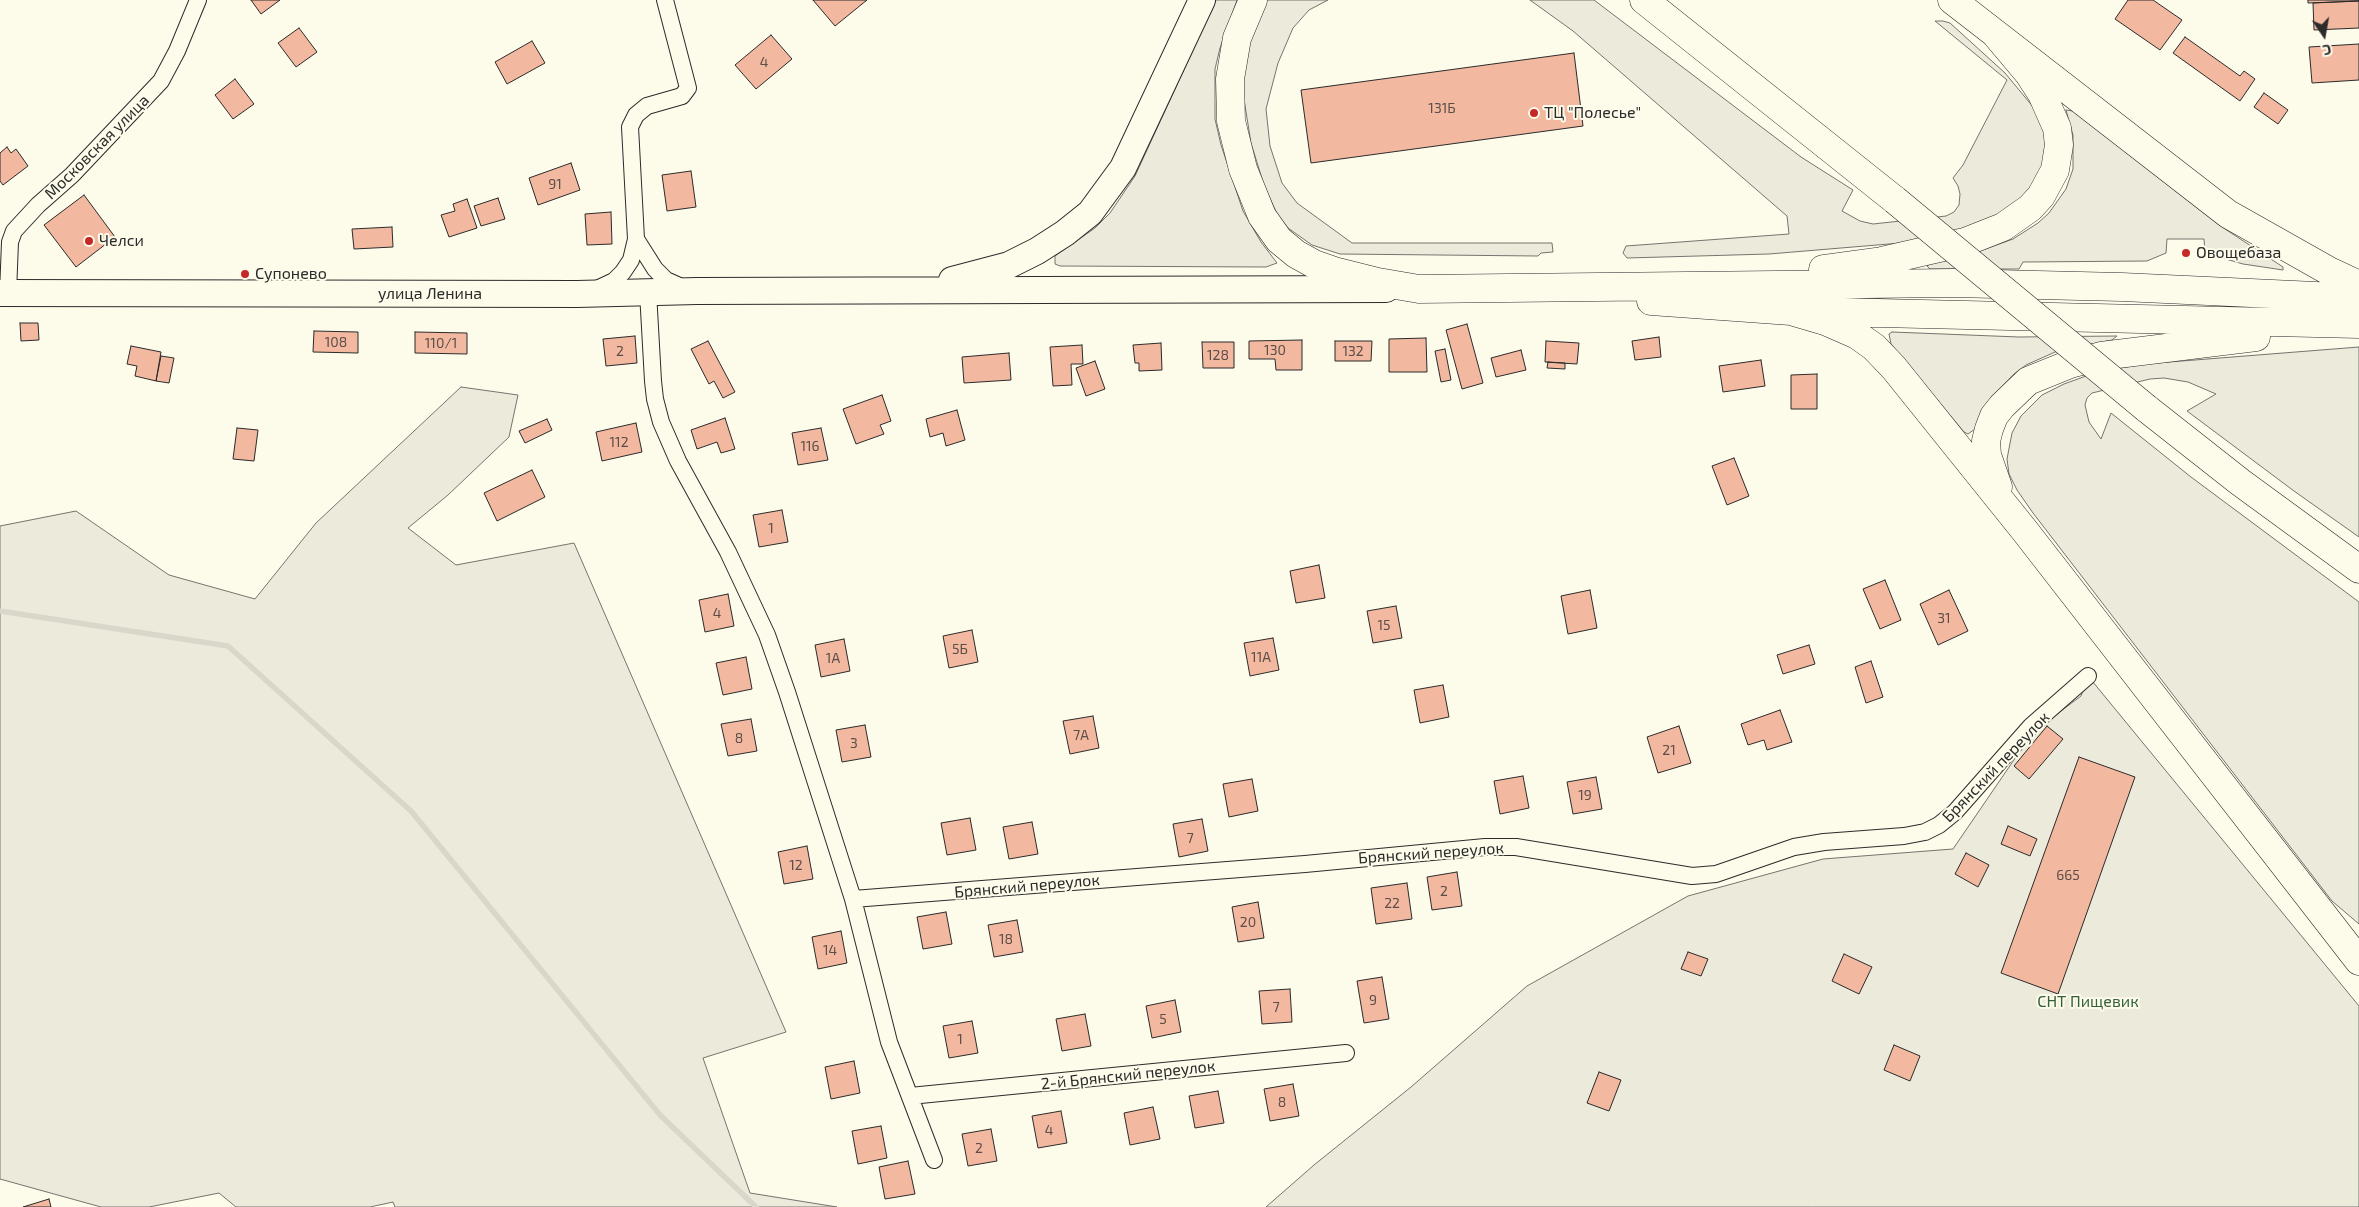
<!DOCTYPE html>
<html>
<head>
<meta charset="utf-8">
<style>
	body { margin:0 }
	#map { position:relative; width:2359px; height:1207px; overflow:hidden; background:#fdfbea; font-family:"Exo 2",sans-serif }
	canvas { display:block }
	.north { position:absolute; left:2299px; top:10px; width:50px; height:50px; -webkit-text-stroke:4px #fdfbea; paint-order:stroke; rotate:168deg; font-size:14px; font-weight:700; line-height:20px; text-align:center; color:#2b2b2b }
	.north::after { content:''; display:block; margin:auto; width:18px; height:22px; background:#2b2b2b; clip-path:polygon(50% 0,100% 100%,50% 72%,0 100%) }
</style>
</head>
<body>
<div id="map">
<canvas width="2359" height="1207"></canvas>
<div class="north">С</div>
</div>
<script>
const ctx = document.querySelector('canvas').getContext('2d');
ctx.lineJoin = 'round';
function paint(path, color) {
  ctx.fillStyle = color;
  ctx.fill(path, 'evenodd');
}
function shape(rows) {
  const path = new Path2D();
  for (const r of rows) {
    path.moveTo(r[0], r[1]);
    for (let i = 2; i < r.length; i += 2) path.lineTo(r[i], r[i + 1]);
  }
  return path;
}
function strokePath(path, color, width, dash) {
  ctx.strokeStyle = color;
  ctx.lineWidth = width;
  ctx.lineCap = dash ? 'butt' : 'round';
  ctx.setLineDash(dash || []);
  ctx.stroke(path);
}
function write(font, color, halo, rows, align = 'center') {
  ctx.font = font + ' "Exo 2",sans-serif';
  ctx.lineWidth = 4;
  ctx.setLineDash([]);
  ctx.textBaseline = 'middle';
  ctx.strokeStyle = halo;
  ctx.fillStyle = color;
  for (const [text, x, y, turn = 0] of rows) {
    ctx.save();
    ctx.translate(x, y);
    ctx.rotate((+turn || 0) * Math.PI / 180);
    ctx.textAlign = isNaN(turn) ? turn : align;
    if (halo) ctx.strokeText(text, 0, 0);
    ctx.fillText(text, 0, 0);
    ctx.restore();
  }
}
const green = shape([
	[1216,0,1237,0,1220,48,1215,69,1215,119,1221,145,1243,211,1261,242,1277,263,1266,267,1060,266,1055,264,1055,256,1095,228,1110,213,1135,176,1216,0],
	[1267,0,1328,0,1309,10,1293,28,1278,63,1266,109,1270,146,1282,183,1297,203,1352,243,1552,243,1553,252,1541,253,1538,256,1340,254,1312,245,1288,228,1278,216,1264,185,1251,143,1243,93,1244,67,1248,45,1267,0],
	[1530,0,1594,0,1801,157,1853,190,1842,211,1860,221,1873,224,1946,216,1954,212,1959,205,1960,194,1958,186,1953,178,1963,165,2007,80,1935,21,1943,21,1950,23,2005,73,2034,108,2041,122,2047,146,2039,178,2012,208,1975,227,1901,243,1769,254,1627,258,1623,253,1626,246,1789,234,1787,216,1573,31,1530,0],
	[2066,110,2073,111,2219,225,2283,267,2283,270,2243,264,2205,253,2204,239,2167,239,2166,253,2147,261,2023,262,2019,269,1930,269,1927,266,1930,264,1972,254,2013,239,2038,223,2049,213,2066,189,2073,169,2073,135,2066,110],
	[1892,332,2019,337,2117,336,2112,340,2055,352,2026,365,2014,374,1995,394,1975,429,1968,434,1964,432,1891,344,1889,334,1892,332],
	[2359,347,2359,537,2294,491,2187,411,2216,394,2188,382,2164,378,2150,379,2092,393,2087,398,2085,405,2089,422,2101,439,2111,413,2191,477,2359,602,2359,924,2332,901,2033,513,2017,490,2009,474,2007,459,2012,433,2021,416,2042,395,2064,384,2097,372,2144,364,2359,347],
	[461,387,518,395,509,437,448,495,408,528,456,565,574,543,786,1032,703,1058,750,1193,837,1207,395,1207,393,1202,370,1207,236,1207,219,1193,149,1207,101,1207,0,1179,0,526,76,511,169,575,255,599,316,523,461,387],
	[2088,676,2359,1006,2359,1207,1266,1207,1314,1165,1411,1087,1527,986,1688,896,1823,859,1953,849,2033,732,2081,696,2088,676]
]);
paint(green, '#ecebdb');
strokePath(green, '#74746e', 1);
strokePath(shape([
	[0,611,228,646,411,811,660,1115,756,1207]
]), '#d8d7c9', 5.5);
const building = shape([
	[251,0,280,0,261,14,251,0],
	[813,0,867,0,835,26,813,0],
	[2128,0,2153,0,2182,20,2160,50,2115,19,2128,0],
	[2308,0,2359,0,2359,1,2308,3,2308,0],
	[2359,1,2359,28,2314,30,2313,3,2359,1],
	[299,28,317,52,296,67,278,43,299,28],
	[771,35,792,59,756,89,735,65,771,35],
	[2185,37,2240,76,2244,71,2255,79,2240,101,2173,53,2185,37],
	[532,41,545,63,507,84,495,62,532,41],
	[2359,44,2359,80,2312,83,2309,47,2359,44],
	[1574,53,1583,126,1311,163,1301,90,1574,53],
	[235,79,254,104,233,119,215,95,235,79],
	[2264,93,2288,110,2278,124,2254,107,2264,93],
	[7,147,11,153,16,149,28,166,3,185,0,181,0,153,7,147],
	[571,163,580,190,538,205,529,178,571,163],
	[691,171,696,207,667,211,662,175,691,171],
	[84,195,115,237,76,267,44,225,84,195],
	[498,198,505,219,481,226,474,206,498,198],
	[467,199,477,228,449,237,441,215,455,211,453,204,467,199],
	[611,212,612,244,587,245,585,214,611,212],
	[392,227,393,247,354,249,352,229,392,227],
	[20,323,38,323,39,340,21,341,20,323],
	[1467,324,1483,383,1462,389,1446,330,1467,324],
	[314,331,358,332,358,353,313,352,314,331],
	[415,332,467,333,467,354,415,353,415,332],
	[635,336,637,363,606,366,603,339,635,336],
	[1659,337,1661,357,1635,360,1632,341,1659,337],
	[1426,338,1427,372,1389,372,1389,339,1426,338],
	[1302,340,1302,370,1276,370,1275,359,1249,359,1249,341,1302,340],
	[708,341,735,392,723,398,714,381,709,384,691,349,708,341],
	[1335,341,1372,341,1371,361,1335,361,1335,341],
	[1546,341,1579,343,1577,364,1545,362,1546,341],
	[1202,342,1234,342,1234,368,1203,368,1202,342],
	[1161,343,1162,370,1139,371,1139,363,1135,363,1133,345,1161,343],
	[1082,345,1083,364,1071,364,1072,385,1053,386,1050,347,1082,345],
	[131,346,161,352,156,381,135,376,137,366,127,364,131,346],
	[1445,349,1451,380,1441,382,1435,351,1445,349],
	[1521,350,1526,370,1496,377,1491,358,1521,350],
	[1009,353,1011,380,964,383,962,357,1009,353],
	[161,356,174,358,169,383,156,381,161,356],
	[1761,360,1765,386,1723,392,1719,366,1761,360],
	[1095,361,1105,389,1086,396,1076,368,1095,361],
	[1548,362,1565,363,1565,369,1547,368,1548,362],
	[1817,374,1817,409,1791,409,1791,375,1817,374],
	[882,395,891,421,880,425,884,434,856,444,843,409,882,395],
	[957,410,965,440,946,446,943,433,930,437,926,419,957,410],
	[725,418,735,449,721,453,717,442,697,449,691,430,725,418],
	[547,419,552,430,525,443,519,431,547,419],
	[636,423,642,452,602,461,596,432,636,423],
	[237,428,258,430,254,461,233,459,237,428],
	[821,428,828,460,798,465,792,433,821,428],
	[1734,458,1749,496,1727,505,1712,466,1734,458],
	[532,470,545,497,497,521,484,493,532,470],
	[782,510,788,542,759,547,753,515,782,510],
	[1319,565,1325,598,1296,603,1290,571,1319,565],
	[1885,580,1901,620,1880,629,1863,589,1885,580],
	[1590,590,1597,628,1568,634,1561,596,1590,590],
	[1949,590,1968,631,1938,645,1920,604,1949,590],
	[728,594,734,626,705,632,699,600,728,594],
	[1396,606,1402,638,1373,643,1367,611,1396,606],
	[972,630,978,662,949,668,943,636,972,630],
	[1273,638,1279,670,1250,676,1244,643,1273,638],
	[844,639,850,671,821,677,815,645,844,639],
	[1809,645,1815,664,1783,674,1777,655,1809,645],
	[746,657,752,689,723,695,716,663,746,657],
	[1871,661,1883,697,1866,703,1855,667,1871,661],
	[1443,685,1449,717,1420,723,1414,690,1443,685],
	[1780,710,1792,742,1767,750,1764,740,1748,745,1741,724,1780,710],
	[1093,716,1099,748,1070,754,1063,721,1093,716],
	[751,719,757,751,728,756,721,724,751,719],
	[865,725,871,757,842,762,836,730,865,725],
	[1679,726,1691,763,1658,773,1647,737,1679,726],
	[2047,726,2063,739,2029,779,2014,766,2047,726],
	[2079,757,2135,777,2058,994,2001,973,2079,757],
	[1523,776,1529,808,1500,814,1494,781,1523,776],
	[1596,777,1602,809,1573,814,1567,782,1596,777],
	[1252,779,1258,811,1229,817,1223,784,1252,779],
	[970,818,976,850,947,855,941,823,970,818],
	[1202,819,1208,851,1179,857,1173,824,1202,819],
	[1032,822,1038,854,1009,859,1003,827,1032,822],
	[2008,826,2037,839,2030,856,2001,844,2008,826],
	[807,846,813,879,784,884,778,852,807,846],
	[1966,853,1989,865,1978,887,1955,874,1966,853],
	[1457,872,1462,906,1432,910,1427,877,1457,872],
	[1407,883,1412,919,1376,924,1371,888,1407,883],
	[1258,902,1264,938,1238,942,1232,907,1258,902],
	[946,912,952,944,923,949,917,917,946,912],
	[1017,920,1023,952,994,957,988,925,1017,920],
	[841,931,847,963,818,969,812,937,841,931],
	[1688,952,1708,959,1701,976,1681,969,1688,952],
	[1844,954,1872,967,1859,994,1832,981,1844,954],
	[1382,977,1389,1019,1364,1023,1357,981,1382,977],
	[1290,989,1292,1022,1262,1024,1259,991,1290,989],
	[1175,1000,1181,1032,1152,1038,1146,1006,1175,1000],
	[1085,1014,1091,1046,1062,1051,1056,1019,1085,1014],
	[972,1021,978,1053,949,1058,943,1026,972,1021],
	[1894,1045,1920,1056,1910,1081,1884,1070,1894,1045],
	[854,1061,860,1093,831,1099,825,1067,854,1061],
	[1599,1072,1621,1080,1609,1111,1587,1103,1599,1072],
	[1293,1084,1299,1116,1270,1121,1264,1089,1293,1084],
	[1218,1091,1224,1123,1195,1128,1189,1096,1218,1091],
	[1153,1107,1160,1139,1130,1145,1124,1113,1153,1107],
	[1061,1111,1067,1143,1038,1148,1032,1116,1061,1111],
	[881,1126,887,1158,858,1164,852,1131,881,1126],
	[991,1129,997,1161,968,1166,962,1134,991,1129],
	[908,1161,915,1194,885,1199,879,1167,908,1161],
	[49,1199,51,1207,23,1207,49,1199]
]);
paint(building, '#f2b8a0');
strokePath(building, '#2b2b2b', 1);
const minor = shape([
	[636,239,655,269,666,280,684,288],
	[597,289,614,281,623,272,631,260,636,239,630,127,636,115,647,106,682,96,688,88,665,0],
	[648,292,653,381,655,399,661,422,678,461,728,552,767,635,787,692,853,899,889,1042,934,1160],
	[8,293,10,242,14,231,38,205,72,175,161,81,177,51,198,0],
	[853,899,1305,864,1485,847,1516,847,1692,876,1716,874,1794,847,1824,842,1904,836,1925,832,1939,825,1955,812,2031,726,2088,676],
	[910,1096,1346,1053]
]);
const primary = shape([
	[952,280,1009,265,1037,251,1065,233,1090,213,1123,168,1202,0],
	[0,293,577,294,697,291,1386,289]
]);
const trunk = shape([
	[1253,0,1237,38,1230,79,1231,121,1243,169,1262,216,1279,240,1296,254,1314,264,1334,271,1378,282,1419,289,1953,283,2122,287,2359,298],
	[1644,0,1895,200],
	[1952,0,2228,214,2329,271,2359,285],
	[1823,269,1882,261,1965,242,2003,227,2030,208,2041,196,2055,170,2059,145,2057,128,2042,94,2029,74,1997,36],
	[1651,301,1791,311,2359,324],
	[1791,311,1825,321,1857,335,1874,347,1894,368,2025,531,2359,961],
	[2146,408,2240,482,2359,569],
	[1998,487,1987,455,1986,441,1989,429,1994,416,2002,406,2028,381,2070,364,2101,356,2256,337]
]);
strokePath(minor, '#2b2b2b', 18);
strokePath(primary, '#2b2b2b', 28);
strokePath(trunk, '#2b2b2b', 29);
strokePath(minor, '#fdfbea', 16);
strokePath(primary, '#fdfbea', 26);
strokePath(trunk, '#fdfbea', 28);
const trunkBridge = shape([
	[1895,200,2146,408]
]);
strokePath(trunkBridge, '#2b2b2b', 29, []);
strokePath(trunkBridge, '#fdfbea', 28);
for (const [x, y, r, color] of [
	[1534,113,5,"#c62828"],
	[89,241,5,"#c62828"],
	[2186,253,5,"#c62828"],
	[245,274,5,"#c62828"]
]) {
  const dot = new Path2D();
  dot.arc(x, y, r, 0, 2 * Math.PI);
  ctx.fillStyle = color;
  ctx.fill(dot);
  strokePath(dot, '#fdfbea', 2);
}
write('14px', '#5d4e48', null, [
	["4",764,62],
	["131Б",1442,108],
	["91",555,184],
	["108",336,342],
	["110/1",441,343],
	["130",1275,350],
	["2",620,351],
	["132",1353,351],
	["128",1218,355],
	["112",619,442],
	["116",810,446],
	["1",771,528],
	["4",717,613],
	["31",1944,618],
	["15",1384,625],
	["5Б",960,649],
	["11А",1261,657],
	["1А",833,658],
	["7А",1081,735],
	["8",739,738],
	["3",854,743],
	["21",1669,750],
	["19",1585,795],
	["7",1190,838],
	["12",796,865],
	["665",2068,875],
	["2",1444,891],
	["22",1392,903],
	["20",1248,922],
	["18",1006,939],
	["14",830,950],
	["9",1373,1000],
	["7",1276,1007],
	["5",1163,1019],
	["1",960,1039],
	["8",1282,1102],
	["4",1049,1130],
	["2",979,1148]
]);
write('16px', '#2b2b2b', '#fdfbea', [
	["ТЦ \"Полесье\"",1544,113],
	["Челси",99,241],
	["Овощебаза",2196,253],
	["Супонево",255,274]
], 'left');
write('16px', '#2b2b2b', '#fdfbea', [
	["Московская улица",97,147,-45],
	["улица Ленина",430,294],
	["Брянский переулок",1996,767,-46],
	["Брянский переулок",1431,853,-4],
	["Брянский переулок",1027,886,-5],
	["2-й Брянский переулок",1128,1075,-6]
]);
write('16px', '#34623c', '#fdfbea', [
	["СНТ Пищевик",2088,1002]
]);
</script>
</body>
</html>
